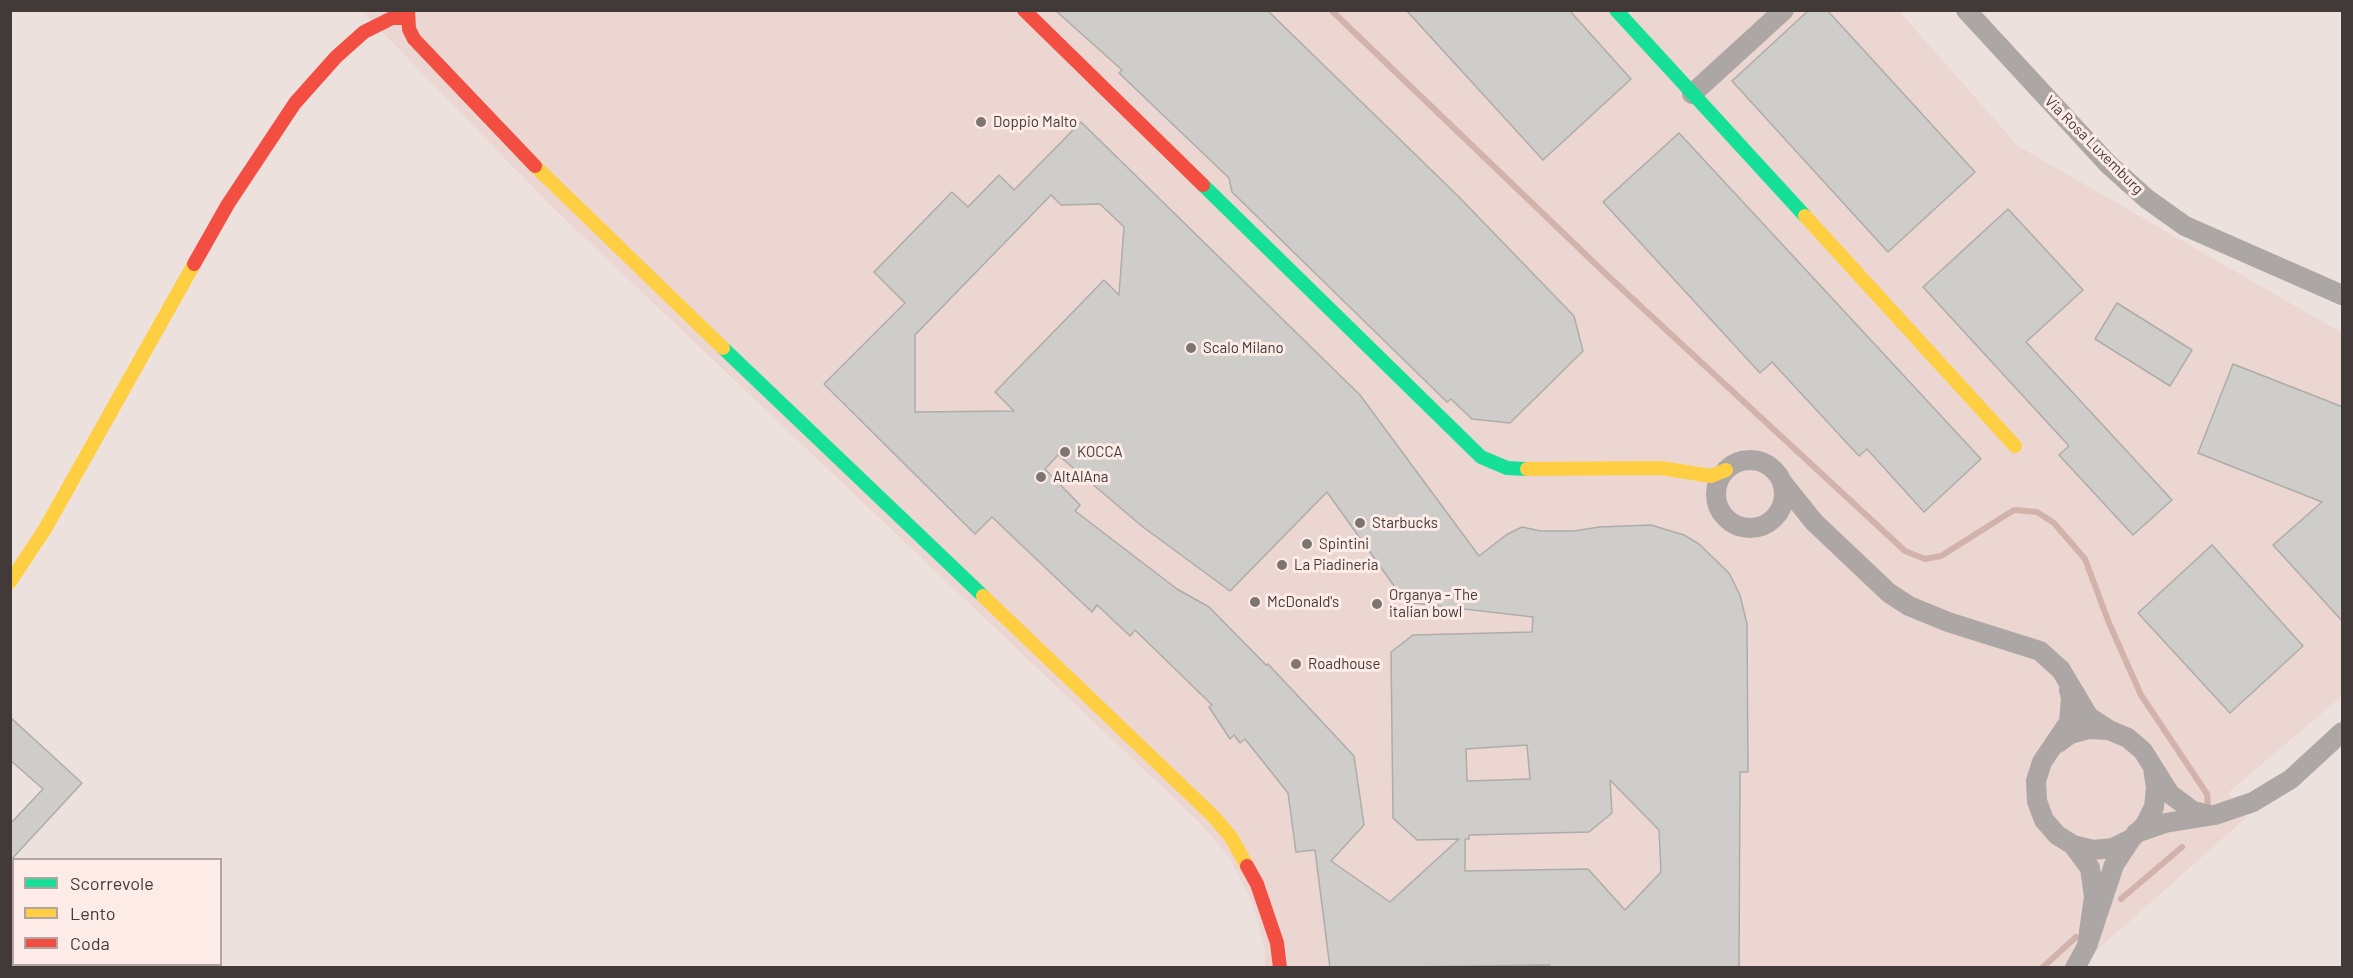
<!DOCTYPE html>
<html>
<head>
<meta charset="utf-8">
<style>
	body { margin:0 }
	#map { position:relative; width:2353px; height:978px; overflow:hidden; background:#ede1de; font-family:Barlow,sans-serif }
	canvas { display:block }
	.frame { position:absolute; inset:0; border:12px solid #423a38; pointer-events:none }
	.legend { position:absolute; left:12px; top:858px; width:210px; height:108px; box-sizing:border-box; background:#fdebe7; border:2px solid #b2a4a1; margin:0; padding:8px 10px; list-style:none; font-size:18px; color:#423a38 }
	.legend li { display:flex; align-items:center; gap:12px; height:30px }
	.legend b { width:30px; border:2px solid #b2a4a1 }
</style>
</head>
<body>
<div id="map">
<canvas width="2353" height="978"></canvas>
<div class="frame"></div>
<ul class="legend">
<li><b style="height:8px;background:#16e098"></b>Scorrevole</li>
<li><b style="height:8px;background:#ffcf43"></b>Lento</li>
<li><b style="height:8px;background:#f24e42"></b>Coda</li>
</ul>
</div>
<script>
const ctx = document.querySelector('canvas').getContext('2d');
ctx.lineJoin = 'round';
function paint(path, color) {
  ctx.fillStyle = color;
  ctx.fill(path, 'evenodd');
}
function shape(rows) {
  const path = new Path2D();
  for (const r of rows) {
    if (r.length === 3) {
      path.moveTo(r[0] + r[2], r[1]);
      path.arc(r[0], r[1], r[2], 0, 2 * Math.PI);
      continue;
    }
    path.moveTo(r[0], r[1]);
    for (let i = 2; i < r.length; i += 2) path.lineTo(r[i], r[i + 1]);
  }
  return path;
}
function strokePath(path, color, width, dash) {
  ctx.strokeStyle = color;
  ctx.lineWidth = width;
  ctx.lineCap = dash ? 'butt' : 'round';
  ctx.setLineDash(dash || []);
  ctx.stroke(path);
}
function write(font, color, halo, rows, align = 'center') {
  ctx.font = font + ' Barlow,sans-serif';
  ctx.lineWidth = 6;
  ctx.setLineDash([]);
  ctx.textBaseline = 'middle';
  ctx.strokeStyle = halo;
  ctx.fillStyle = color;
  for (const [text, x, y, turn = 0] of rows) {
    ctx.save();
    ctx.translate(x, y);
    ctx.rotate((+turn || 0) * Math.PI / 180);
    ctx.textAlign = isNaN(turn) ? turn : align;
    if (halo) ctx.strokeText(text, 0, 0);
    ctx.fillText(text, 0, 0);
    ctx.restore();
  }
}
paint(shape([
	[365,10,1899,11,2018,146,2342,333,2342,696,2228,793,2247,817,2078,967,1265,967,1265,950,1253,904,1229,857,1199,822,548,203,363,12]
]), '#ecd6d1');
strokePath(shape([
	[1331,10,1608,276,1905,551,1925,559,1941,556,2014,510,2037,512,2054,523,2085,559,2109,623,2141,695,2207,794,2208,809],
	[2121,899,2182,847],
	[2042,968,2076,937]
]), '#d2b3ac', 6);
const building = shape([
	[1055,10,1267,10,1458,196,1574,316,1583,351,1510,423,1472,419,1451,399,1447,402,1232,192,1229,178,1119,73,1122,70,1055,10],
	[1406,10,1569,10,1631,79,1543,160,1406,10],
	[1809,10,1827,10,1975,172,1888,252,1732,81,1809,10],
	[1081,122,1360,395,1479,556,1506,535,1522,527,1541,531,1574,531,1599,527,1651,525,1684,535,1699,544,1729,573,1740,595,1747,624,1748,772,1740,772,1739,968,1550,968,1550,965,1330,968,1315,850,1296,852,1288,793,1245,739,1240,743,1234,735,1230,739,1209,707,1212,705,1135,630,1130,636,1097,605,1092,612,992,517,975,534,824,384,905,303,874,272,952,192,968,207,999,175,1014,190,1081,122],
	[1051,195,1061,205,1100,204,1124,227,1119,295,1104,280,995,392,1014,411,915,412,915,335,1051,195],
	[1058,455,1143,527,1230,591,1327,492,1397,590,1413,603,1533,617,1532,632,1413,635,1391,652,1393,818,1417,840,1459,839,1390,902,1331,861,1364,825,1354,756,1268,664,1266,665,1209,607,1177,589,1075,511,1080,505,1045,469,1058,455],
	[1527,745,1530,779,1467,781,1466,749,1527,745],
	[1610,780,1659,830,1661,872,1625,910,1588,869,1465,871,1465,839,1469,839,1469,835,1589,832,1612,813,1610,780],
	[1679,133,1981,459,1924,512,1867,449,1859,456,1772,362,1760,373,1603,202,1679,133],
	[2008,209,2083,290,2026,342,2172,500,2133,535,2059,455,2069,446,1923,287,2008,209],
	[2117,303,2192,350,2170,386,2095,339,2117,303],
	[2233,364,2343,407,2343,622,2273,545,2322,502,2198,453,2233,364],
	[2212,545,2303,646,2230,713,2138,613,2212,545],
	[10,717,82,783,10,861,10,824,43,789,10,760,10,717]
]);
paint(building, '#cfcdc9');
strokePath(building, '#aeaca9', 1.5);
strokePath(shape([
	[1966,10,2108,164,2147,199,2185,226,2342,295],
	[1692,94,1784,10],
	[1750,494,34],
	[1782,482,1814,522,1889,593,1909,606,1948,622,2040,651,2061,670,2089,717,2109,730],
	[2069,690,2071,698,2069,722,2042,762,2036,781,2037,801,2044,820,2057,835,2073,845,2090,868,2094,897,2087,946],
	[2058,743,2070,734,2089,729,2109,730,2128,738,2143,751,2170,794,2193,811,2210,815],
	[2136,833,2165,823,2215,815,2253,802,2291,779,2342,732],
	[2073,845,2093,850,2113,848,2131,839],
	[2075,968,2087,946,2114,865,2131,839,2145,825,2154,807,2156,788,2153,768]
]), '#aca6a4', 20);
strokePath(shape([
	[1616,10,1805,216],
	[1203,185,1481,457,1507,468,1527,469],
	[723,348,983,596]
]), '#16e098', 14);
strokePath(shape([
	[535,166,723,348],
	[1805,216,2015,446],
	[1527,469,1661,468,1711,476,1726,470],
	[10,582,45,529,194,264],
	[983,596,1213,816,1231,837,1247,866]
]), '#ffcf43', 14);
strokePath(shape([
	[408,10,409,29,414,39,535,166],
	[1024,10,1203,185],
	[194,264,228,204,295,103,336,57,364,32,392,18,407,18],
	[1247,866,1257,884,1277,943,1280,968]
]), '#f24e42', 14);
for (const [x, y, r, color] of [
	[981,122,6,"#7e7472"],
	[1191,348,6,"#7e7472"],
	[1065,452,6,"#7e7472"],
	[1041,477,6,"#7e7472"],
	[1360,523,6,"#7e7472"],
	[1307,544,6,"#7e7472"],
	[1282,565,6,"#7e7472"],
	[1255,602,6,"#7e7472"],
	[1377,604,6,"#7e7472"],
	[1296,664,6,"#7e7472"]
]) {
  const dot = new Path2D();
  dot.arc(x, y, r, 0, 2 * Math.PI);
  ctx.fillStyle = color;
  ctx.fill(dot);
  strokePath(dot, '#fdebe7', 2);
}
write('15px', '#423a38', '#fdebe7', [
	["Doppio Malto",993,122],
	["Scalo Milano",1203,348],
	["KOCCA",1077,452],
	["AltAlAna",1053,477],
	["Starbucks",1372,523],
	["Spintini",1319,544],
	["La Piadineria",1294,565],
	["Organya - The",1389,595],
	["italian bowl",1389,612],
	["McDonald's",1267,602],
	["Roadhouse",1308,664]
], 'left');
write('15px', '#423a38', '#fdebe7', [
	["Via Rosa Luxemburg",2094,145,45]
]);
</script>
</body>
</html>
